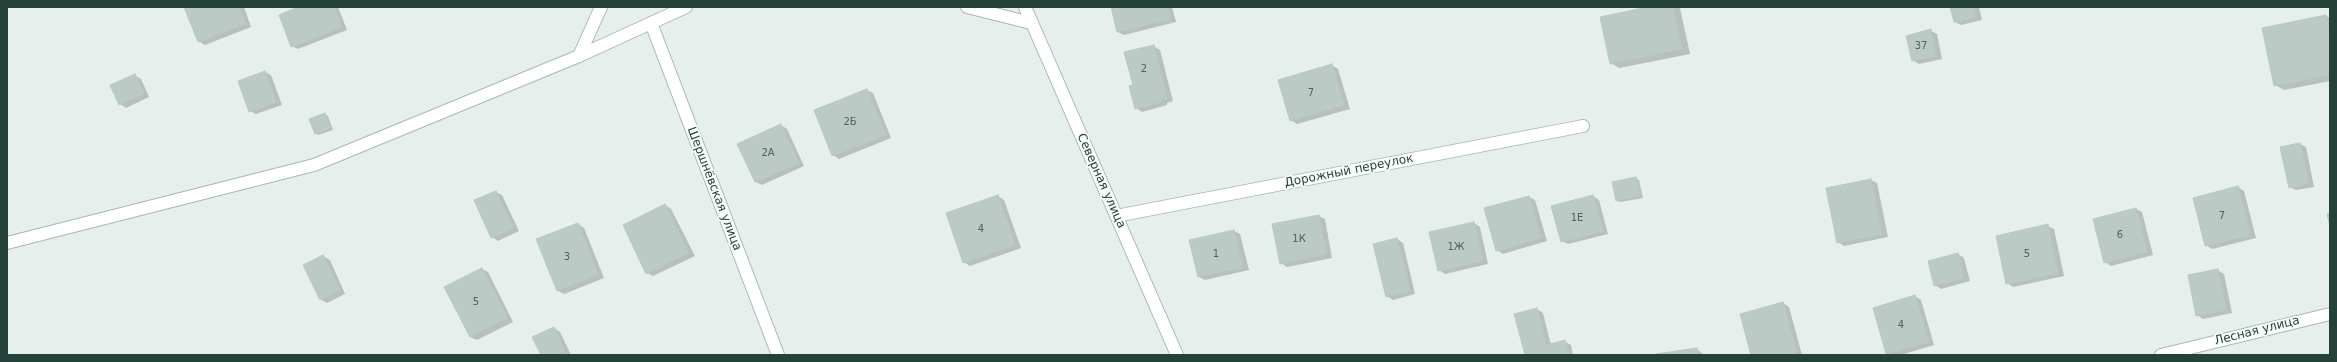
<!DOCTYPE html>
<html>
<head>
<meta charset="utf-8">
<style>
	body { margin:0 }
	#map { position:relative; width:2337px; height:362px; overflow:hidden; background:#e6efeb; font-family:"DejaVu Sans",sans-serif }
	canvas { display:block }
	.frame { position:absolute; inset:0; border:8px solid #24423a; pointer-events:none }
</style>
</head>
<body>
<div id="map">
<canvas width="2337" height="362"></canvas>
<div class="frame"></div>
</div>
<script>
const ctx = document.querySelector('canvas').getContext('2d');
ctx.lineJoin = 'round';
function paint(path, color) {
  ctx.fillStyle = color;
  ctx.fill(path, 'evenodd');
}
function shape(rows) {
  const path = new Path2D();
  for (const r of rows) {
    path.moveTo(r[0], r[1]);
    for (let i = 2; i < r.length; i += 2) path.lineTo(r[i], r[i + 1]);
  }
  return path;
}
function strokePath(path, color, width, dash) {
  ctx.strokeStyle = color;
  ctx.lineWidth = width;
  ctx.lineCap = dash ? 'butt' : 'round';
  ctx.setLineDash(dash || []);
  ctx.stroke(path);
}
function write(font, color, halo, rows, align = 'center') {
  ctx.font = font + ' "DejaVu Sans",sans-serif';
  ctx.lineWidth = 3.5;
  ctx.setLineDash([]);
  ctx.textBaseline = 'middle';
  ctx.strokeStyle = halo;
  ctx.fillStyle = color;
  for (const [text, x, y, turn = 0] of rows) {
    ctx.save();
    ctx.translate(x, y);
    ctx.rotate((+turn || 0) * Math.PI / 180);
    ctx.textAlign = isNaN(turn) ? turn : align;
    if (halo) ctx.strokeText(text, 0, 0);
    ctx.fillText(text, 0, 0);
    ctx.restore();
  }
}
paint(shape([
	[185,7,244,7,251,27,205,45,199,41],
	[301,7,338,7,347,30,298,49,292,46],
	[1112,7,1172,7,1176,22,1124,35,1118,32],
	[1653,7,1680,8,1690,54,1619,68,1611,63],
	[1951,7,1979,7,1982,20,1961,25,1955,22],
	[2326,16,2330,18,2330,81,2284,90,2275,85],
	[1931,31,1937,34,1942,59,1919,64,1913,60],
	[1153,46,1160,50,1173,101,1167,103,1167,105,1142,112,1136,108,1134,86],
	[1332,65,1338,69,1350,109,1297,124,1291,120],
	[265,72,271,75,282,105,256,114,250,111],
	[134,75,141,79,149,97,126,108,120,104],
	[867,90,873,93,891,138,839,159,833,155,815,110],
	[325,114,328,116,333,130,318,135,316,133],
	[781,125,787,129,804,166,762,185,756,182],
	[2300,144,2306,147,2314,187,2296,190,2290,187],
	[1636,178,1639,180,1643,198,1620,202,1617,201,1614,183],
	[1871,180,1877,183,1888,237,1844,246,1838,242],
	[2238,187,2244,191,2256,238,2212,249,2206,245],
	[496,192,502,195,519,231,498,241,492,237],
	[998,196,1004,200,1021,248,970,266,964,262],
	[1593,196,1599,200,1608,234,1568,244,1562,241],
	[1529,197,1535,200,1547,241,1503,254,1497,250],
	[665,205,671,209,695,256,653,276,647,273],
	[2136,209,2142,212,2153,255,2111,266,2105,262],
	[1318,216,1325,219,1332,258,1287,267,1281,263],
	[1474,223,1480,227,1488,264,1445,274,1439,270],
	[578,224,584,228,604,278,564,294,558,291],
	[2047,226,2054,229,2064,276,2013,287,2007,283],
	[1234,231,1240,234,1249,270,1205,280,1199,277,1191,241],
	[1397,239,1403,243,1415,294,1393,300,1387,296],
	[1958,254,1964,258,1970,281,1941,289,1935,285],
	[323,256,330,260,345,294,327,303,320,299],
	[482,269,488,272,513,322,477,340,470,337],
	[2217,270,2224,274,2232,313,2203,319,2197,315],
	[1915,296,1921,300,1934,345,1901,355,1889,355,1887,354,1874,308],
	[1783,303,1789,307,1802,355,1752,355],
	[1537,309,1543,313,1551,345,1564,341,1571,345,1573,355,1526,355],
	[554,328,560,332,571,355,542,355],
	[1697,349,1704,355,1657,355]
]), '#0003');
const building = shape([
	[184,7,239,7,246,24,198,42,184,7],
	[298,7,334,7,342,27,291,47,279,15,298,7],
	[1111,7,1168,7,1171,19,1117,32,1111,7],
	[1648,7,1673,7,1682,49,1610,64,1600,17,1648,7],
	[1950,7,1974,7,1977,17,1954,22,1950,7],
	[2326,15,2330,33,2330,75,2274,86,2262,28,2326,15],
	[1931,29,1936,56,1912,61,1906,36,1931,29],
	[1154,45,1167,98,1161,99,1161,102,1135,109,1129,86,1133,85,1124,52,1154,45],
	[1332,64,1344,105,1290,121,1278,80,1332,64],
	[265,71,276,102,249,112,238,81,265,71],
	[135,74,144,94,119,105,110,85,135,74],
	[867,89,886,135,832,156,814,110,867,89],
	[325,113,331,128,315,134,309,119,325,113],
	[781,124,799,163,755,182,737,144,781,124],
	[2300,143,2309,183,2289,188,2280,147,2300,143],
	[1636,177,1640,196,1616,201,1612,182,1636,177],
	[1871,179,1882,234,1837,243,1826,188,1871,179],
	[2238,186,2250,235,2205,246,2193,198,2238,186],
	[496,191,513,228,491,238,474,200,496,191],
	[998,195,1015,245,963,263,946,213,998,195],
	[1593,195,1603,231,1561,242,1551,206,1593,195],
	[1529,196,1541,238,1496,251,1484,208,1529,196],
	[665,204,689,253,646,274,623,225,665,204],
	[2136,208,2147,252,2104,263,2093,219,2136,208],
	[2330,213,2330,226,2327,214,2330,213],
	[1319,215,1327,254,1280,264,1272,224,1319,215],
	[1474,222,1483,261,1438,271,1429,232,1474,222],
	[578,223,598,274,557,291,536,239,578,223],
	[2048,224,2058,273,2006,284,1996,236,2048,224],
	[1234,230,1243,267,1198,277,1189,240,1234,230],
	[1397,238,1410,291,1386,297,1373,244,1397,238],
	[1958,253,1964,278,1934,286,1928,261,1958,253],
	[323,255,340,290,320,300,303,265,323,255],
	[482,268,508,318,470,337,444,287,482,268],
	[2218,269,2226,310,2196,316,2188,275,2218,269],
	[1915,295,1929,342,1886,354,1873,308,1915,295],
	[1783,302,1797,355,1751,355,1740,314,1783,302],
	[1537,308,1546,345,1565,340,1569,355,1525,355,1514,314,1537,308],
	[554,327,567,355,541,355,532,337,554,327],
	[1697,348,1698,355,1656,355,1656,354,1697,348]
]);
paint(building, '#bbcac4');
strokePath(building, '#b8c9c2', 1);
const minor = shape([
	[967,7,1031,23],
	[1025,7,1177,355],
	[651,23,778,355],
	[579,56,601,7],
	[1116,216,1583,126],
	[2161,355,2330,314]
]);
const tertiary = shape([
	[7,243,314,165,579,56,686,7]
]);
strokePath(minor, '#a8b8b2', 14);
strokePath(tertiary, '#a8b8b2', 14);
strokePath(minor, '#fff', 12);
strokePath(tertiary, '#fff', 12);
write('10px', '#4a645c', null, [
	["37",1921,46],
	["2",1144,69],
	["7",1311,93],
	["2Б",850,122],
	["2А",768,153],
	["7",2222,216],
	["1Е",1577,218],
	["4",981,229],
	["6",2120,235],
	["1К",1299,239],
	["1Ж",1456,247],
	["1",1216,254],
	["5",2027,254],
	["3",567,257],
	["5",476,302],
	["4",1901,325]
]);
write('12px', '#24423a', '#f7fbf9', [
	["Дорожный переулок",1349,171,-11],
	["Северная улица",1101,181,66],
	["Шершнёвская улица",714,189,69],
	["Лесная улица",2257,331,-14]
]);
</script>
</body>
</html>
